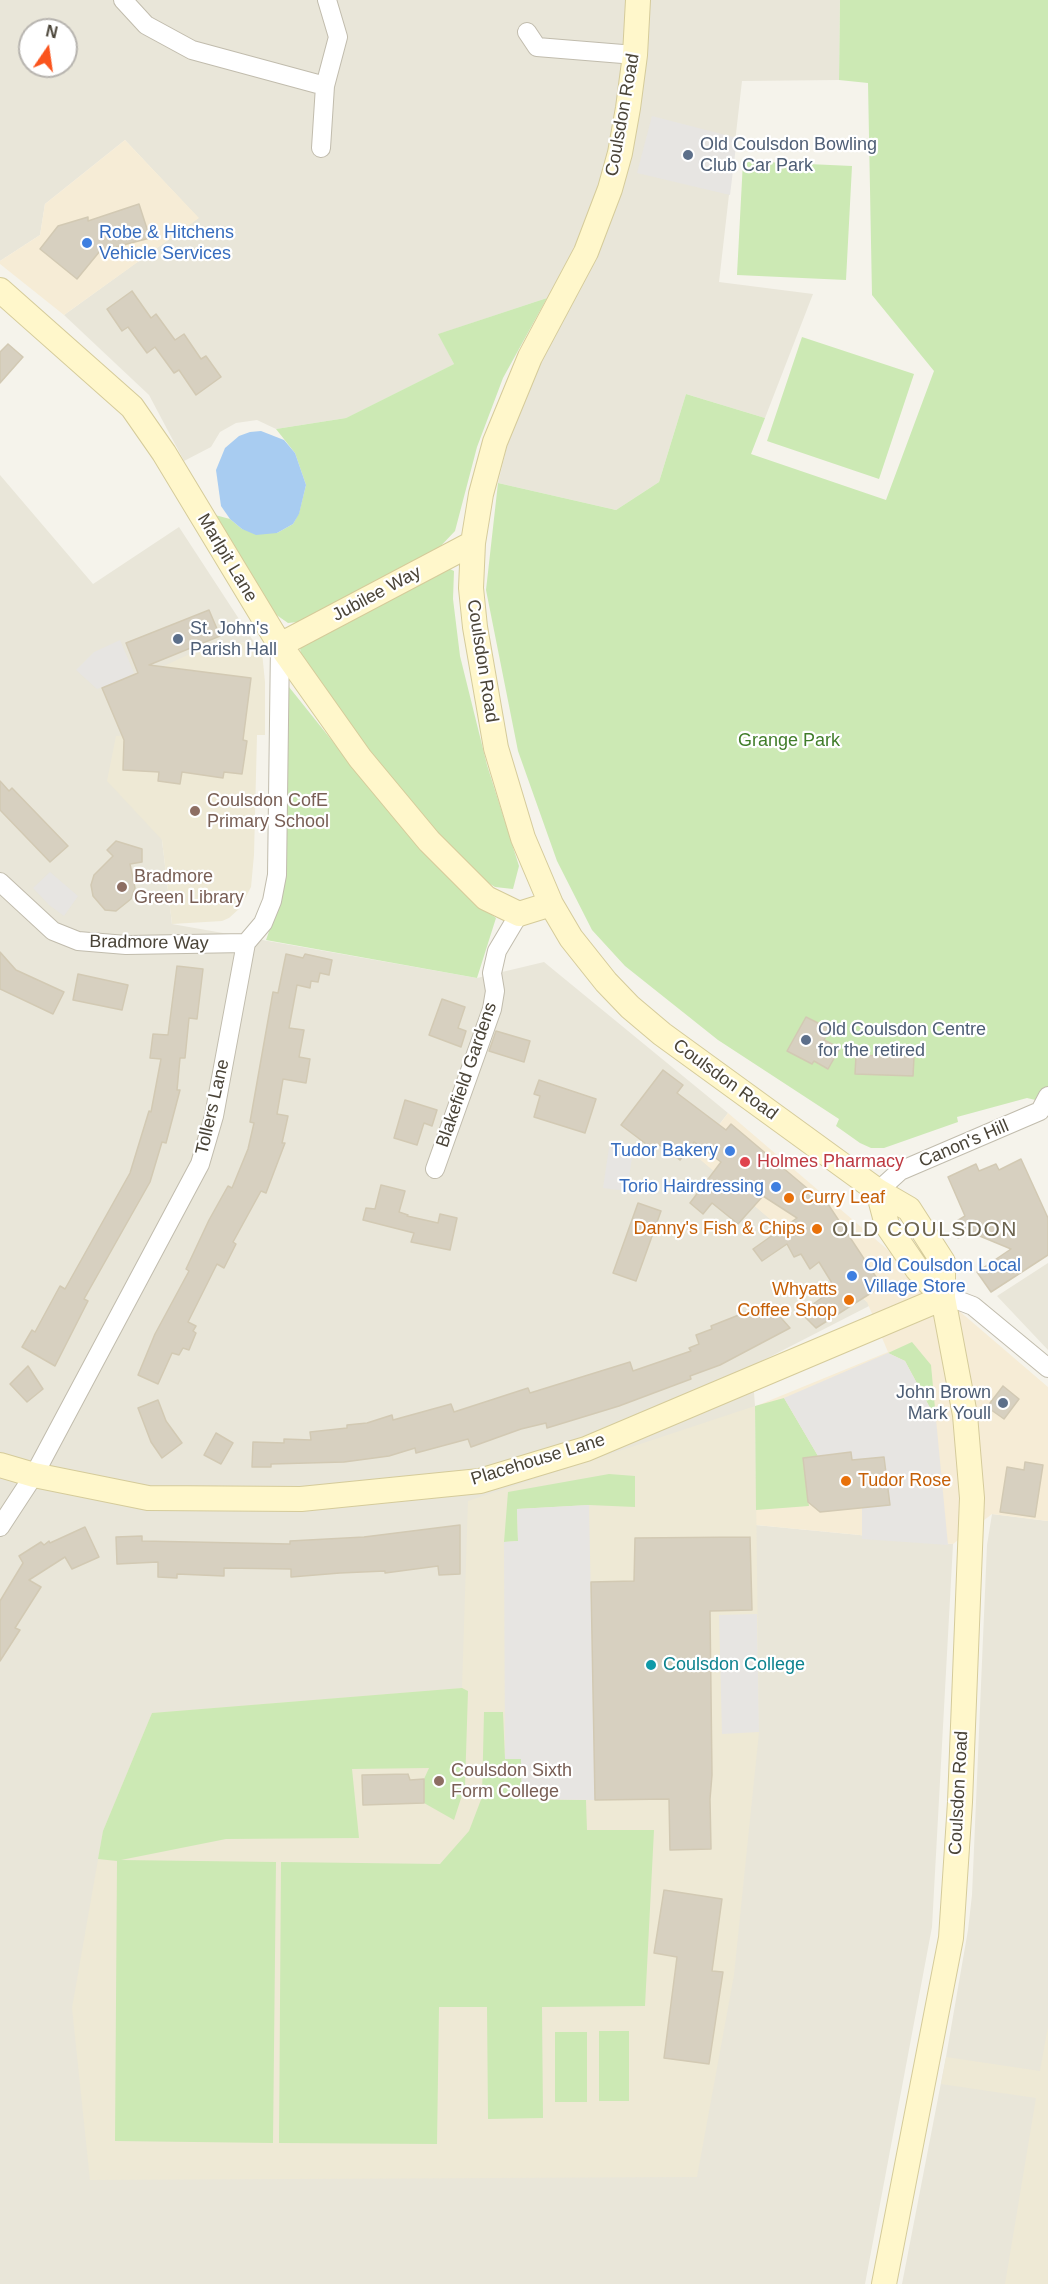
<!DOCTYPE html>
<html>
<head>
<meta charset="utf-8">
<style>
	body { margin:0 }
	#map { position:relative; width:1048px; height:2284px; overflow:hidden; background:#f5f3eb; font-family:Helvetica,sans-serif }
	canvas { display:block }
	.north { position:absolute; left:18px; top:18px; width:60px; height:60px; box-sizing:border-box; background:#fff; border:2px solid #b7b4af; border-radius:50%; rotate:13deg; font-size:16px; font-weight:700; line-height:24px; text-align:center; color:#4a4438 }
	.north::after { content:''; display:block; margin:auto; width:21px; height:27px; background:#fa541d; clip-path:polygon(50% 0,100% 100%,50% 72%,0 100%) }
</style>
</head>
<body>
<div id="map">
<canvas width="1048" height="2284"></canvas>
<div class="north">N</div>
</div>
<script>
const ctx = document.querySelector('canvas').getContext('2d');
ctx.lineJoin = 'round';
function paint(path, color) {
  ctx.fillStyle = color;
  ctx.fill(path, 'evenodd');
}
function shape(rows) {
  const path = new Path2D();
  for (const r of rows) {
    path.moveTo(r[0], r[1]);
    for (let i = 2; i < r.length; i += 2) path.lineTo(r[i], r[i + 1]);
  }
  return path;
}
function strokePath(path, color, width, dash) {
  ctx.strokeStyle = color;
  ctx.lineWidth = width;
  ctx.lineCap = dash ? 'butt' : 'round';
  ctx.setLineDash(dash || []);
  ctx.stroke(path);
}
function write(font, color, halo, rows, align = 'center') {
  ctx.font = font + ' Helvetica,sans-serif';
  ctx.lineWidth = 4.5;
  ctx.setLineDash([]);
  ctx.textBaseline = 'middle';
  ctx.strokeStyle = halo;
  ctx.fillStyle = color;
  for (const [text, x, y, turn = 0] of rows) {
    ctx.save();
    ctx.translate(x, y);
    ctx.rotate((+turn || 0) * Math.PI / 180);
    ctx.textAlign = isNaN(turn) ? turn : align;
    if (halo) ctx.strokeText(text, 0, 0);
    ctx.fillText(text, 0, 0);
    ctx.restore();
  }
}
paint(shape([
	[0,0,840,0,839,80,742,81,719,282,813,294,765,418,686,394,659,482,616,510,498,483,511,430,537,369,569,308,547,298,439,334,454,364,346,418,276,429,257,420,236,423,220,432,211,447,184,461,149,395,64,315,198,218,125,140,45,204,40,235,0,261],
	[30,30,66,30,66,66,30,66],
	[0,475,93,584,179,527,254,642,209,645,162,840,172,924,477,978,544,962,728,1113,696,1155,871,1305,752,1366,755,1406,756,1525,953,1544,932,1927,865,2284,0,2284],
	[1048,1263,1048,1350,997,1296],
	[992,1514,1048,1521,1048,2284,902,2284,946,2057,968,1930,972,1895,987,1545]
]), '#e9e6d9');
paint(shape([
	[125,140,199,218,64,315,0,264,0,261,40,235,45,204],
	[728,1113,1048,1387,1048,1521,992,1514,953,1544,756,1525,756,1406,888,1352,867,1302,696,1156]
]), '#f6ecd6');
paint(shape([
	[254,642,262,652,265,682,265,735,257,735,254,855,251,887,240,908,229,918,222,921,172,924,162,840,107,781,116,736,145,734,134,680,209,645],
	[755,1406,759,1732,734,1975,697,2177,90,2180,72,2008,103,1831,152,1713,462,1688,468,1501],
	[1048,2026,1048,2284,1005,2284,1036,2098,941,2084,946,2057,1040,2071]
]), '#eee9d5');
paint(shape([
	[840,0,1048,0,1048,1103,1027,1098,957,1117,958,1122,884,1148,871,1148,860,1143,836,1126,839,1119,718,1040,625,966,592,930,557,861,518,751,486,590,498,483,616,510,659,482,686,394,765,418,751,454,886,500,934,371,872,295,868,83,839,80],
	[743,161,852,166,846,280,737,275],
	[547,298,503,378,477,447,455,531,436,551,307,621,288,623,268,609,215,515,230,519,242,529,277,533,293,524,299,513,306,485,295,453,276,429,346,418,454,364,438,334],
	[802,337,914,374,879,479,767,441],
	[446,567,454,571,453,599,460,656,487,765,519,866,513,889,495,887,482,879,440,836,401,793,301,661,300,646],
	[289,687,394,818,471,898,496,918,477,978,266,940,284,889],
	[912,1342,931,1365,936,1419,905,1361,888,1353],
	[784,1398,818,1456,803,1458,809,1506,756,1510,755,1406],
	[609,1474,635,1476,635,1507,589,1505,517,1509,518,1541,504,1542,508,1492],
	[462,1688,468,1691,465,1786,454,1820,424,1803,424,1779,429,1768,352,1769,359,1838,226,1839,121,1860,276,1862,273,2143,115,2141,117,1861,98,1859,103,1831,152,1713],
	[484,1712,503,1712,505,1759,521,1758,522,1799,586,1800,587,1830,654,1830,645,2006,542,2007,543,2118,488,2119,487,2007,439,2007,437,2144,279,2143,281,1862,440,1864,469,1831,482,1797],
	[599,2031,629,2031,629,2101,599,2101],
	[555,2032,587,2032,587,2102,555,2102]
]), '#cce9b4');
paint(shape([
	[652,116,737,138,730,195,637,173],
	[120,640,134,673,121,680,97,689,76,670,94,652],
	[50,872,78,896,64,916,49,905,33,888],
	[610,1141,634,1144,627,1191,603,1188],
	[888,1353,905,1361,936,1419,948,1545,862,1539,862,1508,890,1505,884,1457,852,1460,851,1452,818,1456,784,1398],
	[589,1505,595,1800,522,1799,521,1759,505,1759,504,1542,518,1541,517,1509],
	[757,1614,759,1732,722,1734,719,1615]
]), '#e7e5e2');
paint(shape([
	[261,431,284,440,295,453,306,485,299,514,293,524,277,533,256,535,242,529,230,519,221,506,216,470,225,448,239,436,250,432]
]), '#a8ccf1');
const building = shape([
	[139,204,150,238,100,251,77,279,40,249,58,226,88,217,88,221,139,204],
	[132,291,151,318,156,314,175,340,184,334,201,359,206,356,221,377,196,395,179,370,174,373,155,347,147,353,128,327,122,331,107,309,132,291],
	[8,344,23,357,0,383,0,352,8,344],
	[209,610,220,636,149,665,251,678,243,740,247,741,242,774,224,772,223,778,182,772,180,784,158,781,159,772,123,770,124,740,102,688,138,673,126,643,209,610],
	[0,781,9,791,12,788,68,846,50,862,0,810,0,781],
	[116,841,142,849,142,862,130,864,135,888,131,899,116,911,105,910,93,896,91,885,94,875,113,856,107,850,116,841],
	[0,952,16,970,64,992,53,1014,0,989,0,952],
	[286,954,303,958,305,954,332,960,329,975,320,973,318,982,311,981,310,988,297,985,289,1028,304,1030,299,1057,310,1059,306,1083,283,1079,277,1114,288,1116,282,1143,285,1143,266,1193,261,1191,233,1242,236,1244,224,1268,217,1264,188,1322,196,1326,193,1331,196,1333,189,1350,183,1348,179,1355,172,1353,158,1384,138,1375,155,1334,189,1271,186,1269,209,1220,228,1186,232,1188,248,1149,254,1123,250,1122,273,992,278,993,286,954],
	[177,966,203,969,197,1019,189,1018,185,1058,180,1058,177,1090,180,1090,166,1143,162,1142,150,1182,84,1299,88,1301,55,1366,22,1347,32,1330,35,1332,60,1286,65,1289,130,1173,149,1111,151,1112,161,1059,150,1058,153,1034,168,1035,177,966],
	[78,974,128,985,122,1010,73,1000,78,974],
	[442,999,465,1007,458,1028,466,1031,461,1047,429,1035,442,999],
	[806,1017,830,1029,824,1040,840,1048,828,1069,814,1061,812,1064,787,1051,806,1017],
	[496,1031,530,1041,524,1062,489,1051,496,1031],
	[856,1055,914,1057,913,1076,855,1074,856,1055],
	[663,1070,683,1085,677,1093,726,1130,731,1124,821,1200,824,1198,882,1286,816,1328,801,1313,835,1288,819,1262,810,1269,801,1254,794,1257,787,1244,762,1261,753,1249,797,1218,763,1196,738,1224,712,1203,703,1214,690,1203,721,1162,694,1142,680,1160,658,1144,654,1150,621,1125,663,1070],
	[539,1080,596,1099,585,1133,534,1117,540,1096,534,1094,539,1080],
	[405,1100,437,1110,432,1126,424,1123,417,1145,394,1138,405,1100],
	[1021,1159,1048,1218,1048,1255,991,1292,977,1272,1011,1249,970,1232,958,1238,952,1224,965,1216,948,1177,976,1164,979,1171,996,1164,999,1170,1021,1159],
	[381,1185,405,1191,399,1212,408,1215,407,1216,438,1223,440,1214,457,1218,450,1250,411,1242,414,1233,363,1220,366,1208,375,1209,381,1185],
	[638,1203,661,1211,636,1281,613,1273,638,1203],
	[759,1307,763,1315,774,1310,790,1328,720,1365,690,1376,691,1379,619,1406,547,1428,546,1423,521,1429,471,1447,468,1439,416,1453,415,1448,389,1456,344,1462,271,1464,271,1467,252,1467,253,1442,284,1443,284,1439,311,1440,310,1432,347,1428,347,1425,367,1423,392,1415,393,1420,451,1404,454,1412,528,1388,530,1393,630,1362,633,1371,691,1351,689,1348,699,1344,696,1335,712,1329,711,1326,759,1307],
	[28,1366,43,1389,27,1402,10,1384,28,1366],
	[1003,1386,1019,1399,1004,1419,987,1407,1003,1386],
	[158,1400,166,1421,182,1443,162,1458,151,1442,138,1408,158,1400],
	[216,1433,233,1443,221,1464,204,1455,216,1433],
	[851,1452,852,1460,884,1457,890,1505,820,1512,808,1502,803,1458,851,1452],
	[1025,1462,1043,1465,1035,1517,1000,1512,1007,1467,1024,1470,1025,1462],
	[460,1525,460,1574,439,1575,438,1566,385,1573,385,1571,340,1573,291,1577,291,1569,224,1568,224,1576,177,1574,177,1578,158,1577,158,1562,117,1564,116,1537,142,1536,142,1541,290,1544,290,1541,364,1537,460,1525],
	[85,1527,99,1557,72,1569,65,1557,29,1580,41,1587,15,1628,20,1630,0,1661,0,1601,23,1563,19,1556,41,1542,44,1545,49,1541,50,1543,85,1527],
	[750,1537,752,1610,710,1611,712,1775,710,1799,711,1849,670,1850,669,1799,595,1800,591,1582,634,1581,635,1538,750,1537],
	[408,1774,410,1780,424,1779,424,1803,363,1805,362,1775,408,1774],
	[664,1890,722,1899,712,1971,723,1972,709,2064,664,2058,677,1957,654,1953,664,1890]
]);
paint(building, '#d7d0c0');
strokePath(building, '#d2c9b3', 1.5);
const street = shape([
	[123,0,146,25,192,50,325,86],
	[527,32,537,47,635,55],
	[321,148,325,86,338,37,327,0],
	[0,882,53,931,78,941,126,945,246,943],
	[435,1169,492,1009,495,991,492,973,497,951,519,914],
	[878,1191,900,1171,1040,1111,1048,1096],
	[943,1298,960,1301,973,1306,1048,1368],
	[0,1527,34,1475,200,1164,214,1116,246,943,263,923,272,901,277,875,280,645]
]);
const secondary = shape([
	[638,0,635,55,628,108,620,153,610,189,586,252,530,357,495,442,481,494,473,543,471,588,475,627,496,748,523,838,551,904,571,938,606,982,630,1007,662,1034,878,1191,909,1209,943,1262,943,1298,965,1415,972,1498,960,1802,951,1938,884,2284],
	[0,290,132,407,164,453,280,645,360,758,429,841,486,898,519,914,551,904],
	[280,645,473,543],
	[878,1191,887,1225,917,1269,943,1298],
	[0,1465,34,1475,148,1498,301,1499,480,1481,586,1449,943,1298]
]);
strokePath(street, '#c1bcad', 20);
strokePath(secondary, '#d5cb9a', 26);
strokePath(street, '#fff', 18);
strokePath(secondary, '#fff7cb', 24);
for (const [x, y, r, color] of [
	[688,155,6,"#5c6f8a"],
	[87,243,6,"#3f7fe0"],
	[178,639,6,"#5c6f8a"],
	[195,811,6,"#8d6e63"],
	[122,887,6,"#8d6e63"],
	[806,1040,6,"#5c6f8a"],
	[730,1151,6,"#3f7fe0"],
	[745,1162,6,"#e0444e"],
	[776,1187,6,"#3f7fe0"],
	[789,1198,6,"#e8710a"],
	[817,1229,6,"#e8710a"],
	[852,1276,6,"#3f7fe0"],
	[849,1300,6,"#e8710a"],
	[1003,1403,6,"#5c6f8a"],
	[846,1481,6,"#e8710a"],
	[651,1665,6,"#0f9aa8"],
	[439,1781,6,"#8d6e63"]
]) {
  const dot = new Path2D();
  dot.arc(x, y, r, 0, 2 * Math.PI);
  ctx.fillStyle = color;
  ctx.fill(dot);
  strokePath(dot, '#fff', 2);
}
write('18px', '#4a4438', '#fff', [
	["Coulsdon Road",623,115,-80],
	["Marlpit Lane",227,558,59],
	["Jubilee Way",377,594,-28],
	["Coulsdon Road",482,661,81],
	["Bradmore Way",149,943,1],
	["Blakefield Gardens",467,1075,-71],
	["Coulsdon Road",725,1080,36],
	["Tollers Lane",213,1107,-77],
	["Canon's Hill",964,1144,-23],
	["Placehouse Lane",538,1460,-17],
	["Coulsdon Road",959,1793,-87]
]);
write('18px', '#4e5e75', '#fff', [
	["Old Coulsdon Bowling",700,145],
	["Club Car Park",700,166],
	["St. John's",190,629],
	["Parish Hall",190,650],
	["Old Coulsdon Centre",818,1030],
	["for the retired",818,1051],
	["John Brown",991,1393,"right"],
	["Mark Youll",991,1414,"right"]
], 'left');
write('18px', '#366cbe', '#fff', [
	["Robe & Hitchens",99,233],
	["Vehicle Services",99,254],
	["Tudor Bakery",718,1151,"right"],
	["Torio Hairdressing",764,1187,"right"],
	["Old Coulsdon Local",864,1266],
	["Village Store",864,1287]
], 'left');
write('18px', '#417d2a', '#fff', [
	["Grange Park",789,741]
]);
write('18px', '#785e54', '#fff', [
	["Coulsdon CofE",207,801],
	["Primary School",207,822],
	["Bradmore",134,877],
	["Green Library",134,898],
	["Coulsdon Sixth",451,1771],
	["Form College",451,1792]
], 'left');
write('18px', '#be3a42', '#fff', [
	["Holmes Pharmacy",757,1162]
], 'left');
write('18px', '#c56008', '#fff', [
	["Curry Leaf",801,1198],
	["Danny's Fish & Chips",805,1229,"right"],
	["Whyatts",837,1290,"right"],
	["Coffee Shop",837,1311,"right"],
	["Tudor Rose",858,1481]
], 'left');
write('18px', '#0d838f', '#fff', [
	["Coulsdon College",663,1665]
], 'left');
ctx.letterSpacing = '1.5px';
write('21px', '#6c644f', '#fff', [
	["OLD COULSDON",925,1230]
]);
ctx.letterSpacing = '0px';
</script>
</body>
</html>
